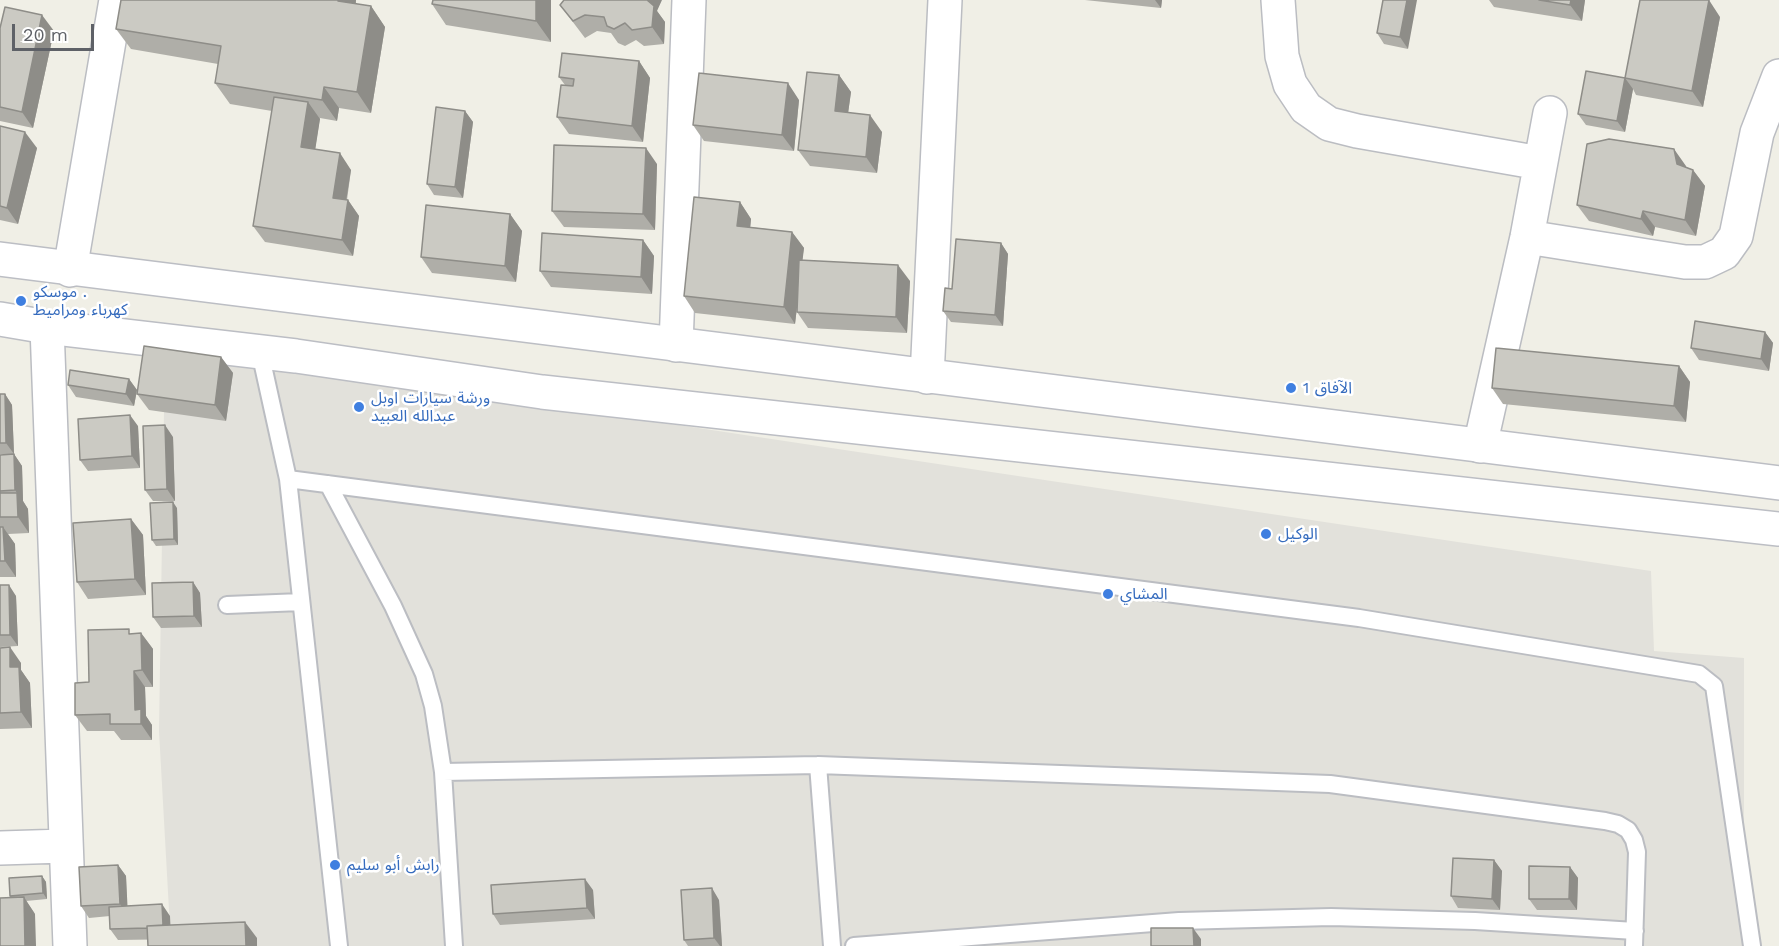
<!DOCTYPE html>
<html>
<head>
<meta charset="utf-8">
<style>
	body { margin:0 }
	#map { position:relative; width:1779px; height:946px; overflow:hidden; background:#f0efe6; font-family:"Work Sans",sans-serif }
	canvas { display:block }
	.scale { position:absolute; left:12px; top:24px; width:82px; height:27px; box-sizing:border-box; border:3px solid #5e6167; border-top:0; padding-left:8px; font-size:18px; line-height:21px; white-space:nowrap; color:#5e6167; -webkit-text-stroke:4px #fff; paint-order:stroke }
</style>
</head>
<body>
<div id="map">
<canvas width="1779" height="946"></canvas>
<div class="scale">20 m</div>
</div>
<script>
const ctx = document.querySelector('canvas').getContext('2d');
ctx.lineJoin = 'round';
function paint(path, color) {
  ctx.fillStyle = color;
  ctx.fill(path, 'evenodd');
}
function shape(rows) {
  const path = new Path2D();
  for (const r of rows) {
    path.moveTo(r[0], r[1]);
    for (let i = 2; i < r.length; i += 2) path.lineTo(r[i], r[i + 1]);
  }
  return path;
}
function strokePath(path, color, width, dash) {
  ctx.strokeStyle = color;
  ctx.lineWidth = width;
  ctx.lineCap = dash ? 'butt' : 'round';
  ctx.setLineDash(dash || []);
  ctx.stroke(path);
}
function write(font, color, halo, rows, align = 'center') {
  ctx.font = font + ' "Work Sans","Noto Sans Arabic",sans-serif';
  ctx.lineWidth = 5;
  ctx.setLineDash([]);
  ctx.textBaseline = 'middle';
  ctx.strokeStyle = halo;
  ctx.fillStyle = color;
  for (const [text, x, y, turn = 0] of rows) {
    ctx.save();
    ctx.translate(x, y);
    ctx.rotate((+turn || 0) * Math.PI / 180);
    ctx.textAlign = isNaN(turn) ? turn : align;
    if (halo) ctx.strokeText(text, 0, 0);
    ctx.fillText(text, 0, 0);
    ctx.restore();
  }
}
paint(shape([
	[165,348,1651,571,1654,651,1744,658,1744,946,171,946,159,731]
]), '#e2e1db');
const lane = shape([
	[260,352,288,479,339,946],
	[288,479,1359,618,1699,674,1714,686,1752,946],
	[328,484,393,606,424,674,433,706,443,772,454,946],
	[227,605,301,602],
	[818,765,832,946],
	[443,772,818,765,1330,784,1605,821,1618,824,1628,830,1634,840,1637,852,1634,946],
	[854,946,1179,921,1331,917,1475,921,1635,931]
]);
const street = shape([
	[1278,0,1282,56,1290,84,1306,108,1329,124,1357,131,1540,163],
	[1527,237,1685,262,1705,262,1724,253,1736,236,1757,133,1779,76],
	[70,270,116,0],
	[47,327,70,946],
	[676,345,689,0],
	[927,377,945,0],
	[1480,446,1527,237,1550,113],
	[0,848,65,846]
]);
const secondary = shape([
	[0,259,1779,483],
	[0,319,47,327,296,356,542,392,1779,529]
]);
strokePath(lane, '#bbbdc2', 20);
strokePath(street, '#bbbdc2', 36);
strokePath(secondary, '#bcbec4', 36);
strokePath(lane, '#fff', 16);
strokePath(street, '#fff', 33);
strokePath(secondary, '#fff', 33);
paint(shape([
	[121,0,356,0,356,4,371,6,385,27,371,113,339,108,337,121,320,118,315,149,351,170,347,200,348,200,359,216,353,256,265,242,253,226,272,111,230,104,215,83,218,64,131,49,116,29],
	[433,0,551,0,551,42,446,25,432,4],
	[1085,0,1162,0,1161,8],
	[1383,0,1408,49,1384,44,1377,33],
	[1489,0,1585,0,1582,21,1494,7],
	[560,5,657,11,665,22,664,44,644,46,636,40,625,46,618,43,611,33,597,31,585,38],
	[1720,17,1703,107,1636,95,1633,89,1625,132,1586,125,1578,114,1625,78],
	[0,28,54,31,33,128,0,121],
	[639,61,650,78,643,142,569,134,557,117,565,85,559,77],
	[839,75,851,92,848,113,882,132,877,173,810,166,798,150],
	[799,100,794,151,704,141,693,125],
	[465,111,473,122,463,198,434,195,427,184],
	[0,126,37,148,18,224,0,220],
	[657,164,655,230,564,227,552,211],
	[1686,166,1686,167,1693,170,1705,186,1696,236,1655,227,1653,236,1589,221,1577,205],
	[740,202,751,219,750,227,792,232,804,248,802,260,910,281,907,333,808,328,797,312,797,307,795,324,695,313,684,296],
	[510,214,522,231,516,282,432,273,421,257],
	[643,240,654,256,652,294,551,287,540,271],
	[1001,243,1008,254,1003,326,951,322,943,311,952,289],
	[1765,332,1773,343,1769,371,1699,360,1691,348],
	[221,357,233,373,226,421,149,410,137,394],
	[1679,366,1690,382,1686,422,1503,404,1492,388],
	[129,379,137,390,134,406,76,397,68,385],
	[0,394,5,394,12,405,14,454,0,454],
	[138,426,140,468,88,471,80,460],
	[173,437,175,501,153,501,145,490],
	[14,454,22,466,23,501,28,509,29,533,8,534,15,544,16,577,0,577,0,455],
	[177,508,178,545,156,546,152,540],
	[131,519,143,535,146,595,88,599,77,582],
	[193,582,200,593,202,627,161,628,153,617],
	[0,585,16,596,18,646,0,647],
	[132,633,141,633,153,649,153,687,145,687,146,716,152,725,152,740,121,740,114,731,87,731,75,715,89,682],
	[0,648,21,663,21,670,30,683,32,728,0,729],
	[1494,860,1502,871,1500,910,1458,908,1451,896],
	[118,865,126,876,127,906,170,916,170,925,257,938,118,940,110,929,110,916,89,918,81,906],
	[1570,867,1578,878,1577,910,1537,910,1529,899],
	[42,876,46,882,47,899,26,901,35,914,11,898,10,896],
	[593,890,595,919,500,925,493,914],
	[719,900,722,946,688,946,684,940]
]), '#afaea8');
paint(shape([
	[338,0,356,0,353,22,338,1],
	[536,0,551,0,551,42,536,21],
	[646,0,662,0,657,11,665,22,664,44,652,27],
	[1155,0,1162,0,1161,8],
	[1407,0,1417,0,1408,49,1400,37],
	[1571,0,1585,0,1582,21,1570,5],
	[1709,0,1720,17,1703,107,1692,91],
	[371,6,385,27,371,113,357,92],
	[42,15,54,31,33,128,22,112],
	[639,61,650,78,643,142,632,126],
	[839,75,851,92,846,128,835,111],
	[1625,78,1633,89,1625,132,1617,121],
	[788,83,799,100,794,151,782,135],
	[324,87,339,108,337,121,322,100],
	[308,102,320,119,313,164,301,147],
	[465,111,473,122,463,198,455,187],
	[870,115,882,132,877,173,866,157],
	[25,132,37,148,18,224,7,208],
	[646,148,657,164,655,230,643,214],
	[1674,149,1686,166,1689,180,1677,164],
	[340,153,351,170,344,214,333,198],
	[1693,170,1705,186,1696,236,1685,220],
	[348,200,359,216,353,256,342,240],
	[740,202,751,219,749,242,737,226],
	[1643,211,1655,227,1653,236,1641,219],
	[510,214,522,231,516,282,505,266],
	[792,232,804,248,795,324,784,307],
	[643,240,654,256,652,294,641,277],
	[1001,243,1008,254,1003,326,995,315],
	[898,265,910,281,907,333,896,317],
	[1765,332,1773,343,1769,371,1761,359],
	[221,357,233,373,226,421,215,405],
	[1679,366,1690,382,1686,422,1674,406],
	[129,379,137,390,134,406,126,394],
	[5,394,12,405,14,454,6,443],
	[130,415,138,426,140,468,132,456],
	[165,425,173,437,175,501,167,489],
	[14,454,22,466,23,501,28,509,29,533,18,517,17,493,15,490],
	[173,502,177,508,178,545,174,539],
	[131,519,143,535,146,595,135,579],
	[3,527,15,544,16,577,5,561],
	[193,582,200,593,202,627,194,616],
	[9,585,16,596,18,646,10,635],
	[141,633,153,649,153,687,142,670],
	[10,647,21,663,21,670,30,683,32,728,21,712,10,667],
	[134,671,145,687,146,716,152,725,152,740,141,724,135,710],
	[1494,860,1502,871,1500,910,1492,899],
	[118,865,126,876,128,916,120,904],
	[1570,867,1578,878,1577,910,1569,899],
	[42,876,46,882,47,899,43,893],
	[585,879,593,890,595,919,587,908],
	[712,888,719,900,722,946,720,946,714,938],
	[24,897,35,914,36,946,25,946],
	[162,904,170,916,171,938,163,927],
	[245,922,257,938,257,946,246,946],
	[1193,928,1201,939,1201,946,1194,946]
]), '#8e8d88');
const building = shape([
	[121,0,338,0,338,1,371,6,357,92,324,87,322,100,215,83,221,46,116,29,121,0],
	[433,0,536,0,536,21,432,4,433,0],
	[564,0,647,0,654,6,652,27,632,30,625,23,614,29,607,26,604,17,585,15,573,21,560,5,564,0],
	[1383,0,1407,0,1400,37,1377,33,1383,0],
	[1539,0,1571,0,1570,5,1539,0],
	[1640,0,1709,0,1692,91,1625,78,1640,0],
	[5,7,42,15,22,112,0,107,0,28,5,7],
	[562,53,639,61,632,126,557,117,561,85,573,86,574,79,559,77,562,53],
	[1586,71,1625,78,1617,121,1578,114,1586,71],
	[807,72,839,75,835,111,870,115,866,157,798,150,807,72],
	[699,73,788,83,782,135,693,125,699,73],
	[274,97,308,102,301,147,340,153,333,198,348,200,342,240,253,226,274,97],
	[436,107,465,111,455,187,427,184,436,107],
	[0,126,25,132,7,208,0,206,0,126],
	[1609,139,1674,149,1677,164,1693,170,1685,220,1643,211,1641,219,1577,205,1587,144,1609,139],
	[554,145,646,148,643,214,552,211,554,145],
	[694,197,740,202,737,226,792,232,784,307,684,296,694,197],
	[426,205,510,214,505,266,421,257,426,205],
	[542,233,643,240,641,277,540,271,542,233],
	[956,239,1001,243,995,315,943,311,945,288,952,289,956,239],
	[799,260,898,265,896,317,797,312,799,260],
	[1695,321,1765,332,1761,359,1691,348,1695,321],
	[144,346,221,357,215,405,137,394,144,346],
	[1496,348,1679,366,1674,406,1492,388,1496,348],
	[70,370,129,379,126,394,68,385,70,370],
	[0,394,5,394,6,443,0,443,0,394],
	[130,415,132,456,80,460,78,419,130,415],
	[165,425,167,489,145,490,143,426,165,425],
	[14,454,15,490,0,491,0,493,0,455,14,454],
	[0,493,17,493,18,517,0,517,0,493],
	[173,502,174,539,152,540,150,503,173,502],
	[131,519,135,579,77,582,73,523,131,519],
	[0,527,3,527,5,561,0,561,0,527],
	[193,582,194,616,153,617,152,583,193,582],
	[0,585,9,585,10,635,0,635,0,585],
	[129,629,129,634,141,633,142,670,134,671,135,710,141,709,141,724,110,724,110,714,75,715,75,683,89,682,88,630,129,629],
	[10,647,10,667,19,667,21,712,0,713,0,648,10,647],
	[1453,858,1494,860,1492,899,1451,896,1453,858],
	[118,865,120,904,81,906,79,867,118,865],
	[1529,866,1570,867,1569,899,1529,899,1529,866],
	[42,876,43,893,10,896,9,878,42,876],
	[585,879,587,908,493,914,491,885,585,879],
	[712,888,714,938,684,940,681,890,712,888],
	[24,897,25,946,0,946,0,898,24,897],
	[162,904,163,925,147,926,147,928,110,929,109,907,162,904],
	[245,922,246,946,148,946,147,926,245,922],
	[1151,928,1193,928,1194,946,1151,946,1151,928]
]);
paint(building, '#cbcac3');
strokePath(building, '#8e8d88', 1.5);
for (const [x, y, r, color] of [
	[21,301,6,"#3f7fe0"],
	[1291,388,6,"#3f7fe0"],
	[359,407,6,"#3f7fe0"],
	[1266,534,6,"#3f7fe0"],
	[1108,594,6,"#3f7fe0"],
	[335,865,6,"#3f7fe0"]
]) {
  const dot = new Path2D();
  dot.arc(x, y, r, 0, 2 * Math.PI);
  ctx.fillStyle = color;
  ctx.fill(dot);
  strokePath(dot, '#fff', 2);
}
write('16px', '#366cbe', '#fff', [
	["موسكو .",33,292],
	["كهرباء ومراميط",33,310],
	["الآفاق 1",1303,388],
	["ورشة سيارات اوبل",371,398],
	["عبدالله العبيد",371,416],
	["الوكيل",1278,534],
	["المشاي",1120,594],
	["رابش أبو سليم",347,865]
], 'left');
</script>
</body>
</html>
